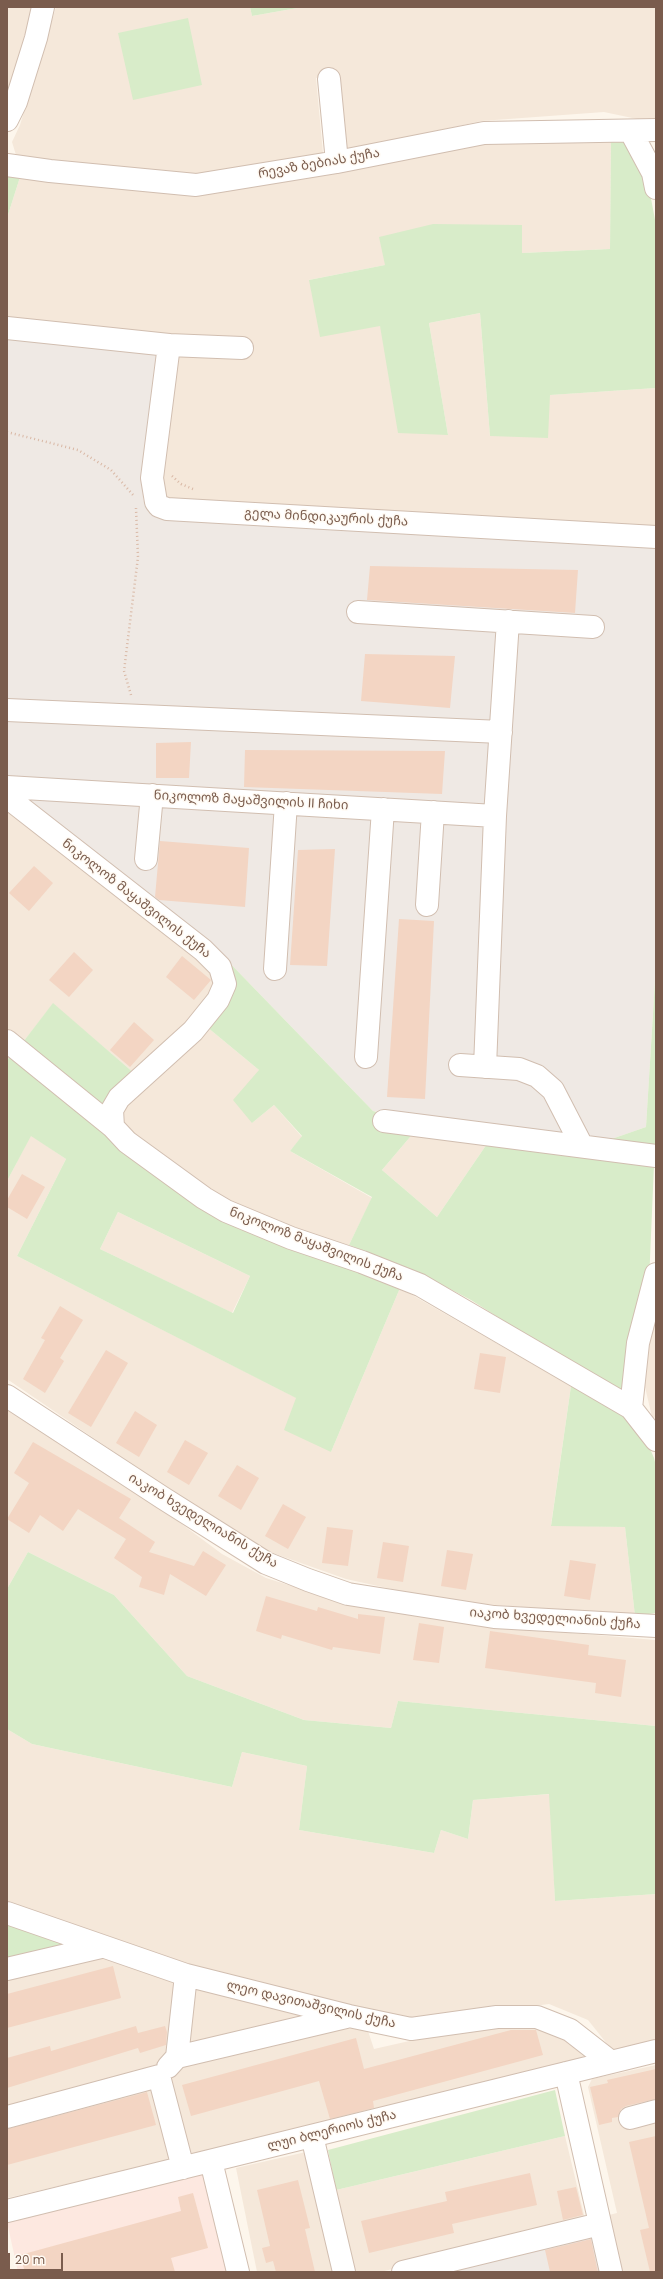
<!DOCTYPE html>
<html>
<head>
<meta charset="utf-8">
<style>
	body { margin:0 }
	#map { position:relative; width:663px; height:2279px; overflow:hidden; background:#fdf6ec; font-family:Poppins,sans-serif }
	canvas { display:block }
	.frame { position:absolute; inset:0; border:8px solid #7a5c4d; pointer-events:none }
	.scale { position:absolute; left:8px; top:2253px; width:55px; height:18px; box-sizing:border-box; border:2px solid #7a5c4d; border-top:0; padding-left:5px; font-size:12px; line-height:14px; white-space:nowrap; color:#7a5c4d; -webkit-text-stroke:3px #fffaf3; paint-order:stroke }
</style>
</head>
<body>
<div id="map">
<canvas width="663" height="2279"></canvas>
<div class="frame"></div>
<div class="scale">20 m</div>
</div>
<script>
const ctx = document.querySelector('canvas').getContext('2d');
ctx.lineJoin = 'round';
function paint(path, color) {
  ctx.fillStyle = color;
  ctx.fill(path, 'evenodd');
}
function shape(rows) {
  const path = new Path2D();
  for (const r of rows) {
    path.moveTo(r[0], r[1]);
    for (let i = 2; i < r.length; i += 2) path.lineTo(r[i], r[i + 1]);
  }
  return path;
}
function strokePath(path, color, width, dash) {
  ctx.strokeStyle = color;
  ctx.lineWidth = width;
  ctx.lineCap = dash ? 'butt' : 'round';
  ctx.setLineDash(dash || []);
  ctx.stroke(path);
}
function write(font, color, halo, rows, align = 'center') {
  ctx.font = font + ' Poppins,"Noto Sans Georgian",sans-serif';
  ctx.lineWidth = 3;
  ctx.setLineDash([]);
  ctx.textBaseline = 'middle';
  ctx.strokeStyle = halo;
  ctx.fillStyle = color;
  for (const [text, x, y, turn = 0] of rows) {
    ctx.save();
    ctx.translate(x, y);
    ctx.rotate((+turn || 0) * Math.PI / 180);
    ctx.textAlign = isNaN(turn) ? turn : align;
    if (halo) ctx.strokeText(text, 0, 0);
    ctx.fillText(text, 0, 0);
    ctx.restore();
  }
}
paint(shape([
	[7,7,37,7,7,93],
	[56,7,250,7,252,16,303,7,656,7,656,123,604,112,481,121,347,151,338,73,316,78,323,153,198,177,26,161,16,155,12,142,20,125],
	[611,136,610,249,522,253,522,226,385,265,309,280,380,326,448,435,429,323,480,313,490,436,549,395,656,388,656,533,166,502,7,322,7,218,21,174,198,196,340,173,485,140],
	[7,806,217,974,213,999,135,1074,53,1004,20,1046,7,1035],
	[207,1027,259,1070,252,1123,274,1105,302,1137,290,1151,372,1198,349,1245,307,1234,214,1197,135,1140,123,1121,123,1111,130,1100],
	[416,1130,491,1138,437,1217,382,1170],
	[31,1135,66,1159,17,1256,297,1398,331,1452,400,1288,571,1386,551,1525,625,1527,635,1616,446,1601,346,1579,267,1551,161,1484,7,1379,7,1181],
	[118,1212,250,1276,232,1313,100,1249],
	[656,1311,656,1418,652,1417,645,1387,645,1360],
	[7,1403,148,1499,222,1554,266,1578,359,1607,510,1628,656,1640,656,1726,398,1701,391,1728,304,1720,187,1676,114,1595,28,1552,7,1589],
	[7,1729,32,1744,232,1787,242,1752,307,1766,299,1830,434,1853,441,1830,468,1839,473,1800,550,1794,555,1901,656,1894,656,2041,612,2050,588,2020,549,2004,417,2021,175,1965,17,1908,7,1900],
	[7,1916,317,2017,321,2034,366,2025,374,2049,480,2025,535,2023,587,2052,588,2061,415,2104,7,2198],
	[656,2065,656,2272,618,2272,605,2216,617,2213,588,2087,592,2079],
	[565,2136,586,2223,380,2272,355,2272,336,2190],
	[306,2152,334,2272,257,2272,236,2168]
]), '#f5e8da');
paint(shape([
	[207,2172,231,2272,18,2272,7,2222]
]), '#fde8e0');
paint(shape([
	[7,335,153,348,163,358,143,498,146,508,155,516,656,542,656,965,646,1127,600,1143,373,1111,221,954,7,786],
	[593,2232,602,2272,436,2272]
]), '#efe9e4');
paint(shape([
	[250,7,303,7,252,16],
	[188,18,202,85,133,100,118,33],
	[611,136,625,137,646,172,656,225,656,388,550,395,548,438,490,436,480,313,429,323,448,435,398,433,380,326,320,337,309,280,385,265,379,237,433,224,522,225,522,253,610,249],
	[21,174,7,218,7,175],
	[221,954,373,1111,384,1114,416,1130,382,1170,437,1217,491,1138,654,1165,649,1282,629,1386,617,1393,471,1300,416,1271,349,1245,372,1197,290,1151,302,1136,274,1105,252,1123,233,1100,259,1070,207,1027],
	[656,965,656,1144,649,1149,600,1143,646,1127],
	[53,1003,135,1074,100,1109,20,1046],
	[13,1053,96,1126,343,1267,400,1288,331,1452,284,1430,296,1398,17,1256,66,1159,31,1136,7,1181,7,1060],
	[118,1212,250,1276,233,1313,100,1249],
	[571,1386,623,1414,644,1435,654,1458,656,1466,656,1613,635,1616,625,1527,551,1526],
	[28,1552,114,1595,187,1676,304,1720,391,1728,398,1701,656,1726,656,1894,555,1901,549,1794,473,1800,468,1839,441,1830,434,1853,299,1830,307,1766,242,1752,232,1787,32,1744,7,1729,7,1589],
	[7,1919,76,1947,7,1962],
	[555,2090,565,2136,336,2190,328,2150]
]), '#d8ecc9');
paint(shape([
	[370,566,578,570,575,613,367,600],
	[365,654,455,656,450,708,361,701],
	[191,742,189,778,156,778,156,743],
	[245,750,445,751,442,794,244,787],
	[160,841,249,848,245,907,159,900,155,897],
	[335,849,327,966,290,965,298,850],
	[34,866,53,883,29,911,9,893],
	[399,919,434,921,425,1099,387,1097],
	[74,952,93,970,69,997,49,980],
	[182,956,211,980,194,1000,166,977],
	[134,1022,154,1040,130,1067,110,1050],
	[22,1174,45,1187,27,1219,7,1207,7,1200],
	[60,1306,83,1320,60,1358,64,1361,45,1393,23,1379,45,1340,41,1338],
	[106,1350,128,1363,91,1427,68,1413],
	[480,1353,506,1357,500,1393,474,1389],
	[135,1411,157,1425,139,1457,116,1443],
	[185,1440,208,1453,189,1485,167,1472],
	[33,1442,131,1499,119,1518,155,1542,149,1552,194,1566,203,1551,226,1565,206,1596,170,1574,164,1595,139,1587,142,1577,114,1558,126,1539,78,1509,63,1531,40,1515,29,1533,7,1519,29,1483,14,1473],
	[237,1465,259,1478,241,1510,218,1496],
	[283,1504,306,1517,288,1549,265,1536],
	[327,1527,353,1530,348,1566,322,1563],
	[383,1542,409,1546,403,1582,377,1578],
	[447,1550,473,1554,466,1590,441,1586],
	[570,1560,596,1564,590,1600,564,1596],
	[266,1596,317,1611,318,1607,358,1619,358,1614,385,1617,380,1654,333,1647,332,1650,282,1635,281,1639,256,1631],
	[419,1623,444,1627,439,1663,413,1660],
	[490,1631,589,1645,588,1655,626,1660,621,1697,595,1693,596,1683,485,1668],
	[113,1966,121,1998,7,2028,7,1994],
	[136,2026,138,2033,165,2026,167,2032,166,2045,140,2053,138,2048,7,2088,7,2058,50,2046,51,2051],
	[511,2030,536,2030,543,2055,373,2101,374,2108,330,2119,319,2081,191,2116,182,2085,356,2038,364,2069],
	[656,2069,656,2099,626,2106,621,2109,618,2117,612,2118,612,2122,599,2125,590,2087,608,2083,607,2080],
	[147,2092,156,2125,7,2165,7,2129],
	[656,2136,656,2272,650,2272,640,2230,649,2228,629,2142],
	[530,2173,537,2205,452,2224,454,2233,369,2253,361,2221,447,2201,445,2192],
	[298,2180,310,2228,305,2229,315,2272,276,2272,273,2261,266,2263,262,2248,270,2246,257,2190],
	[576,2187,583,2215,563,2220,557,2191],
	[193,2193,208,2248,171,2258,175,2272,25,2272,20,2255,181,2211,178,2197],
	[591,2239,598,2272,550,2272,545,2250]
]), '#f3d5c3');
const minor = shape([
	[329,79,337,162],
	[7,120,16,102,36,38,43,7],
	[631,132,653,173,656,188],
	[7,165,50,171,196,185,337,162,484,133,656,130],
	[7,328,169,345,242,348],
	[169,345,152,478,156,502,159,506,167,509,656,537],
	[358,612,593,627],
	[7,710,501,732],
	[7,787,495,816],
	[7,797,203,950,220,967,225,984,218,1000,193,1031,119,1098,112,1110,113,1127],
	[146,859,152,795],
	[427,905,433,812],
	[275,969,286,803],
	[7,1041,113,1127,127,1142,204,1198,226,1211,291,1238,362,1262,420,1285,631,1408,656,1440],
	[366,1057,383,809],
	[460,1065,519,1069,537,1076,553,1090,582,1146],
	[485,1067,495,816,508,621],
	[384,1121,656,1156],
	[7,1396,163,1498,266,1563,308,1580,348,1594,494,1617,656,1626],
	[631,1408,638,1343,656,1274],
	[7,1913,186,1975,349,2016,411,2029,497,2017,537,2017,570,2030,611,2062],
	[7,1969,101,1947],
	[177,2057,346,2017],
	[168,2067,177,2057,186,1975],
	[566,2073,611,2272],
	[7,2117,159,2076,183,2168],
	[630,2118,656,2111],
	[312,2136,344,2272],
	[211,2161,238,2272],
	[7,2211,656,2051],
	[403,2272,600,2224]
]);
strokePath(minor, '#d1beb0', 24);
strokePath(shape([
	[7,432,78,450,111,470,134,496],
	[172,476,181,484,193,489],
	[131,695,124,671,138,557,136,508]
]), '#d9b8a5', 2.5, [1, 3]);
strokePath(minor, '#fff', 22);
write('13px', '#7a5c4d', '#fffaf3', [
	["რევაზ ბებიას ქუჩა",319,164,-10],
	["გელა მინდიკაურის ქუჩა",326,518,3],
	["ნიკოლოზ მაყაშვილის II ჩიხი",251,801,3],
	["ნიკოლოზ მაყაშვილის ქუჩა",136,899,38],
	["ნიკოლოზ მაყაშვილის ქუჩა",316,1245,21],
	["იაკობ ხვედელიანის ქუჩა",203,1521,31],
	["იაკობ ხვედელიანის ქუჩა",555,1619,4],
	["ლეო დავითაშვილის ქუჩა",311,2005,13],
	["ლუი ბლერიოს ქუჩა",332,2131,-14]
]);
</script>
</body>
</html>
